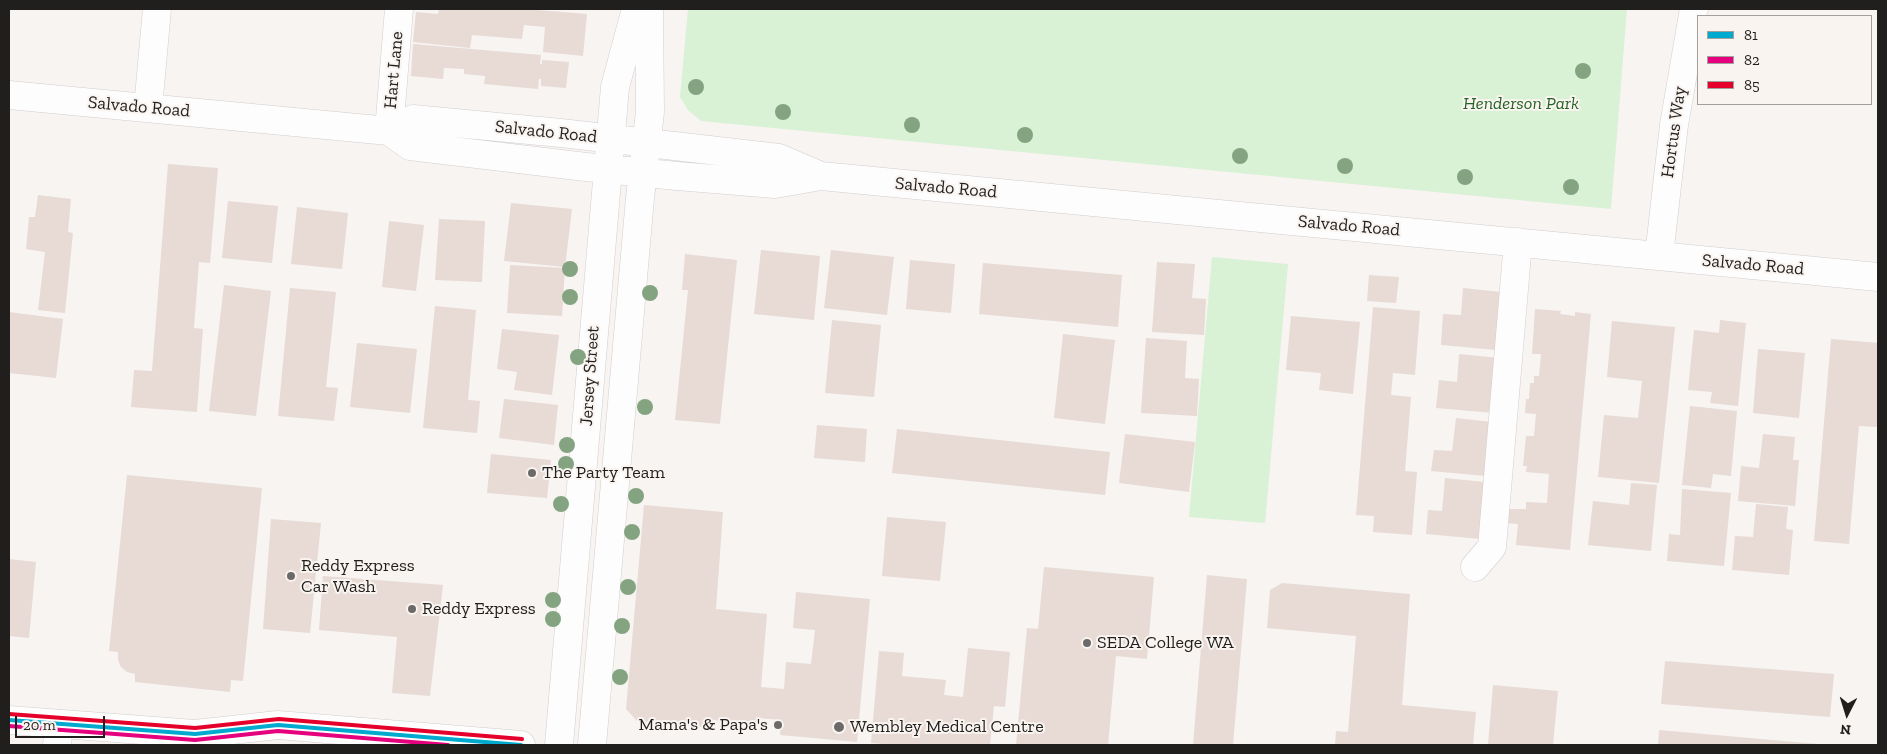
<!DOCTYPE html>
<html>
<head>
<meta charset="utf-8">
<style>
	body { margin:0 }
	#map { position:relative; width:1887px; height:754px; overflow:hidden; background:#f7f4f2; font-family:"Zilla Slab",serif }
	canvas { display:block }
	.frame { position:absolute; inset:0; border:10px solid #211f1e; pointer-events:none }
	.legend { position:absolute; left:1697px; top:15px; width:175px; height:90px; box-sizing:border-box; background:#f9f4f0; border:1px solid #a39f9c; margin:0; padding:6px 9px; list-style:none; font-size:15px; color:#211f1e }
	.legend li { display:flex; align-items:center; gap:10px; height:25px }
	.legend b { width:25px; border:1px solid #a39f9c }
	.north { position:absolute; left:1822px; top:689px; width:50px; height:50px; -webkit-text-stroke:4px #f9f4f0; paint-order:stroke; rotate:185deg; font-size:14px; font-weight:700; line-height:20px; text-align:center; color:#211f1e }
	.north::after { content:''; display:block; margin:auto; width:18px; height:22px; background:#211f1e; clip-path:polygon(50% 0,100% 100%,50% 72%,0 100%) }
	.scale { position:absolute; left:15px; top:716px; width:90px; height:22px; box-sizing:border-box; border:2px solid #211f1e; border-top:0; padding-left:6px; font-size:15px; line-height:18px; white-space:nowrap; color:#211f1e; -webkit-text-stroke:4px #f9f4f0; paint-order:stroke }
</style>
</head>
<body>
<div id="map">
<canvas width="1887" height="754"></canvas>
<div class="frame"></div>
<ul class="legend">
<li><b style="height:6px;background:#00a9ce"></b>81</li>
<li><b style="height:6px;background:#e5007d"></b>82</li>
<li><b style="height:6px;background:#e4002b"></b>85</li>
</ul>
<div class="north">N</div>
<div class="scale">20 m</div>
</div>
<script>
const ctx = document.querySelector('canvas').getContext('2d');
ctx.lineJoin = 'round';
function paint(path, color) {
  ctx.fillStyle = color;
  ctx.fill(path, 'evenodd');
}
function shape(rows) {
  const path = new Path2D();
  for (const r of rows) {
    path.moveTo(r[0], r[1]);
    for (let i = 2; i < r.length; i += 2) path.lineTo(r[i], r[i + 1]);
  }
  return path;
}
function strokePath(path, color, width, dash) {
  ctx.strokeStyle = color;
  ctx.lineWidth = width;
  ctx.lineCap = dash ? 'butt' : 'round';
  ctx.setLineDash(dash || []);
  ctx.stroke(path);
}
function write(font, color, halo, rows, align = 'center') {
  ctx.font = font + ' "Zilla Slab",serif';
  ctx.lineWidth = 4;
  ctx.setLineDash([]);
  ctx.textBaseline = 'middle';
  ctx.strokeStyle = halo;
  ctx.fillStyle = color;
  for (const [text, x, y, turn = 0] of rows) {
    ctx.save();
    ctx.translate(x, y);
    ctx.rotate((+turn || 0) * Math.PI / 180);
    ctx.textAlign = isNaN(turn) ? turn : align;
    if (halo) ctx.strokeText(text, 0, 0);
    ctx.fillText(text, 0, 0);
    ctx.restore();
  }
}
paint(shape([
	[688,9,1627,9,1611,209,701,121,688,110,680,97],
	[1212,257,1288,264,1265,523,1189,517]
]), '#d9f1d4');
paint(shape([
	[439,9,525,9,587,14,583,56,543,52,545,27,524,25,522,39,472,35,470,48,413,42,416,12,438,14],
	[413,44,541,55,540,64,542,64,542,60,569,62,566,88,541,86,541,79,539,79,538,89,484,84,485,76,464,74,464,69,444,68,443,79,411,76],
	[168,164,218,168,210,263,199,262,194,328,203,329,197,412,131,407,134,370,152,371],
	[38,195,71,199,68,232,73,233,65,313,38,310,45,252,26,249,29,217,35,217],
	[228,201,278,206,272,263,222,258],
	[511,203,572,209,565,267,504,261],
	[297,207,348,213,342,269,291,264],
	[439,219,485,221,482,282,435,280],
	[389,221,424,225,416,291,382,287],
	[761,250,820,256,814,320,754,314],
	[831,250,894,257,887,315,824,308],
	[685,254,737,260,720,424,675,420,688,290,682,290],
	[910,260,955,264,951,313,906,309],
	[1157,262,1195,264,1192,298,1206,299,1204,335,1152,332],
	[983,263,1122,275,1118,327,979,314],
	[510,265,565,268,562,316,507,313],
	[1369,275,1399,277,1396,303,1367,301],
	[224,285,271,291,256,416,209,411],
	[290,288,336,292,326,387,338,388,334,421,278,416],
	[1463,288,1501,292,1496,350,1441,345,1443,314,1461,315],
	[435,306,476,310,468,400,480,401,477,433,423,428],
	[1373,307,1420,311,1415,375,1393,373,1391,395,1411,397,1405,471,1417,472,1412,535,1373,532,1374,516,1356,515],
	[1535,309,1561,311,1560,314,1575,316,1575,312,1591,314,1570,550,1516,545,1518,524,1503,523,1505,509,1526,509,1526,502,1547,503,1549,474,1526,472,1527,466,1523,466,1526,436,1534,436,1536,414,1525,413,1526,399,1529,399,1530,383,1534,383,1534,376,1539,376,1541,354,1532,354],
	[9,312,63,319,56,378,9,373],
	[1291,316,1360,322,1353,394,1319,390,1321,373,1286,370],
	[832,320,881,325,874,397,825,393],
	[1720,320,1746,323,1738,406,1710,403,1712,392,1688,390,1694,330,1719,333],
	[1612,321,1675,327,1659,483,1598,477,1604,415,1638,418,1642,381,1607,377],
	[502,329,559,335,552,395,514,390,517,372,497,369],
	[1063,334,1115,340,1105,424,1054,418],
	[1146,338,1187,341,1185,378,1199,379,1197,416,1141,413],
	[1831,339,1878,343,1878,427,1859,426,1849,544,1814,541],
	[357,343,417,349,410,413,350,407],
	[1758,349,1805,353,1799,418,1753,413],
	[1459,354,1499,358,1494,413,1436,408,1439,380,1457,382],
	[504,399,558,405,554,445,499,438],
	[1690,406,1737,411,1731,476,1713,474,1711,488,1682,485],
	[1456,418,1492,422,1486,476,1431,471,1434,450,1452,451],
	[817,425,867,429,865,462,814,458],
	[897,429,1110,452,1105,495,892,473],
	[1125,434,1195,442,1189,492,1119,483],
	[1763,434,1795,437,1793,460,1799,460,1795,506,1738,501,1741,466,1759,468],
	[491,454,551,460,547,498,487,493],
	[127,475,262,488,243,681,231,680,230,692,135,682,135,674,127,672,121,667,118,660,118,652,109,651],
	[1445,478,1485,482,1480,539,1426,534,1428,510,1442,511],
	[1631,483,1657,485,1651,551,1588,545,1593,501,1629,505],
	[1682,489,1731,493,1724,566,1667,561,1669,534,1680,535],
	[1756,504,1788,507,1786,529,1793,530,1789,575,1732,570,1735,536,1753,537],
	[644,505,723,512,716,609,767,614,761,687,784,689,786,662,811,664,815,630,793,628,796,592,870,599,857,742,780,735,781,720,758,718,758,724,705,719,705,727,637,721,626,709],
	[887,517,946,522,940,581,882,576],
	[271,519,321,523,310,633,263,629],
	[9,559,36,562,29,638,9,636],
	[1044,567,1154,577,1147,659,1116,656,1108,745,1016,745,1027,628,1038,629],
	[1207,575,1247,579,1233,745,1193,745],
	[323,576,443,585,430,696,392,693,397,637,319,630],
	[1282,583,1410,594,1402,705,1476,712,1473,745,1335,745,1336,731,1348,732,1356,636,1267,628,1270,590],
	[968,648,1010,652,1005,707,994,706,990,745,895,745,871,743,879,651,904,653,902,676,946,680,944,695,963,697],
	[1665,661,1834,674,1830,717,1661,704],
	[1493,685,1558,691,1553,745,1488,745],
	[1659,730,1818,744,1818,745,1658,745]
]), '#e8dad4');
const minor = shape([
	[9,95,389,131,410,146,586,167,677,176,775,184,821,176,1878,277],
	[148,108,157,9],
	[389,131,413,119,561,133,779,158,821,176],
	[389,131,399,9],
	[1659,256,1674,125,1694,9],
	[1475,567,1492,547,1518,242],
	[57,745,59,724],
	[559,745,615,87,636,9],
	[592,745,640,198,650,112,649,9]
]);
const major = shape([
	[9,720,195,734,278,725,521,745]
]);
strokePath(minor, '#d1cecd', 29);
strokePath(major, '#d1cecd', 29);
strokePath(minor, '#fefdfd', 28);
strokePath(major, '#fefdfd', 28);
strokePath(shape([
	[9,720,195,734,278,725,521,745]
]), '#00a9ce', 4);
strokePath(shape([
	[9,726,195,740,278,731,448,745]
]), '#e5007d', 4);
strokePath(shape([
	[9,714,195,728,279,719,522,739]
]), '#e4002b', 4);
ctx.fillStyle = '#84a481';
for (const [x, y] of [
	[1583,71],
	[696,87],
	[783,112],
	[912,125],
	[1025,135],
	[1240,156],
	[1345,166],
	[1465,177],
	[1571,187],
	[570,269],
	[650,293],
	[570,297],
	[578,357],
	[645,407],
	[567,445],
	[566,464],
	[636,496],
	[561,504],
	[632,532],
	[628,587],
	[553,600],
	[553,619],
	[622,626],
	[620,677]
]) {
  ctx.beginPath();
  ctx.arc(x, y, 8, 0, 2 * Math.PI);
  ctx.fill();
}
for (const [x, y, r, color] of [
	[532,473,5,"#6c6a68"],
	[291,576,5,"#6c6a68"],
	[412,609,5,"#6c6a68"],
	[1087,643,5,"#6c6a68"],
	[778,725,5,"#6c6a68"],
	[839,727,6,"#6c6a68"]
]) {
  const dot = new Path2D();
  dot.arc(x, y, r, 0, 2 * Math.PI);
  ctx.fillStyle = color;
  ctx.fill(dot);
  strokePath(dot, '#f9f4f0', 2);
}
write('18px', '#211f1e', '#f9f4f0', [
	["Hart Lane",394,70,-85],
	["Salvado Road",139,107,5],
	["Salvado Road",546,132,6],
	["Hortus Way",1674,132,-82],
	["Salvado Road",946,188,5],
	["Salvado Road",1349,226,5],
	["Salvado Road",1753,265,5],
	["Jersey Street",590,376,-86]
]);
write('italic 18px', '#256325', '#f9f4f0', [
	["Henderson Park",1521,104]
]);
write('18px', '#211f1e', '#f9f4f0', [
	["The Party Team",542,473],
	["Reddy Express",301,566],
	["Car Wash",301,587],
	["Reddy Express",422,609],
	["SEDA College WA",1097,643],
	["Mama's & Papa's",768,725,"right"],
	["Wembley Medical Centre",850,727]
], 'left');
</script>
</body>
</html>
